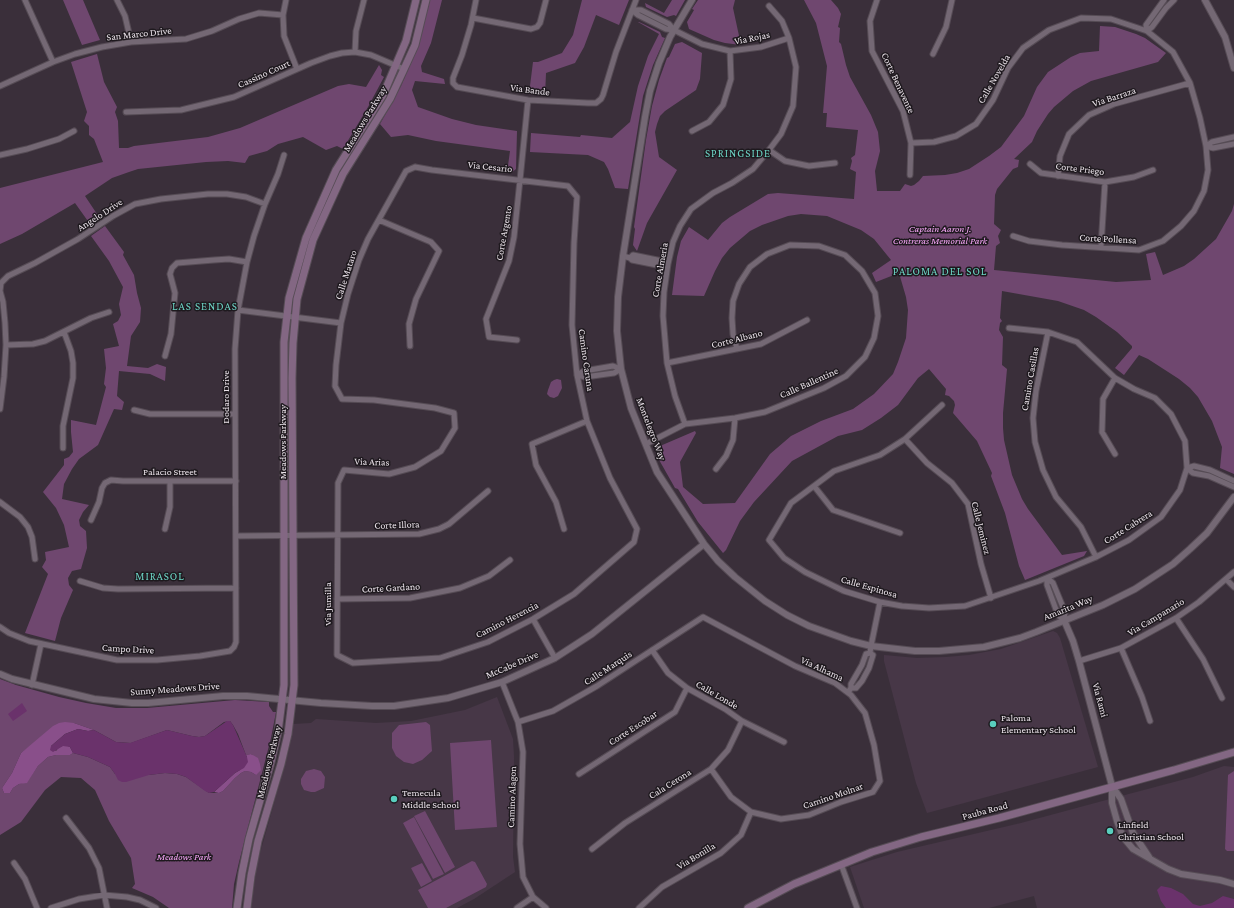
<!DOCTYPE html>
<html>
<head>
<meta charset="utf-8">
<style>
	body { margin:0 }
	canvas { display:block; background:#3a2f3a }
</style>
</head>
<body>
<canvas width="1234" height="908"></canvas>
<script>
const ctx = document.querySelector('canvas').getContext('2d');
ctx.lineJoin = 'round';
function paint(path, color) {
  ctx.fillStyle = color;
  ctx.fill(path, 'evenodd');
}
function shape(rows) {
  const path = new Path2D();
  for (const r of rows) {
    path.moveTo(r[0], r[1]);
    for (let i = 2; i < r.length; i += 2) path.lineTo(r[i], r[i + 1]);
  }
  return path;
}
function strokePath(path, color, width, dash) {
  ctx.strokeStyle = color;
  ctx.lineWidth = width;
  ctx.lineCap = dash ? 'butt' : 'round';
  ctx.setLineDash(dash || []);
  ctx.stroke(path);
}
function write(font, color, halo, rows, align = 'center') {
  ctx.font = font + ' "Crimson Pro",serif';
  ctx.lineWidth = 3;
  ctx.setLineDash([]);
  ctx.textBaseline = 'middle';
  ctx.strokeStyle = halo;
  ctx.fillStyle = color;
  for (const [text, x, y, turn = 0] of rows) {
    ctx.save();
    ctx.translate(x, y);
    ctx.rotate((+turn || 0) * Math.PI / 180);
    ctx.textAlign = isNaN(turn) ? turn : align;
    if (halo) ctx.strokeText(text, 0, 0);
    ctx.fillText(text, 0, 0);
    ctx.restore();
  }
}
paint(shape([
	[1053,631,1057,633,1060,638,1098,767,927,813,916,783,884,661,884,655,917,658,946,657,969,655,1001,649],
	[497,697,513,739,514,757,513,857,515,872,474,899,457,908,251,908,257,864,289,750,293,724,311,723,316,719,376,723,411,721,465,710],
	[1224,766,1234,767,1234,908,1037,908,1034,896,989,908,864,908,850,867,897,852,1021,823,1110,799,1193,777]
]), '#473747');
paint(shape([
	[63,0,83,0,100,40,82,45],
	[430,0,442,0,431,43,421,66,422,72,444,79,445,84,415,81,412,90,418,107,452,119,476,125,517,131,516,169,511,173,507,173,510,151,436,141,408,135,391,137,380,124,401,86,413,58],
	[582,0,629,0,619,25,596,15,584,47,575,63,546,73,545,96,529,94,533,62,538,62,562,53,573,35],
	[672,0,685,0,676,16,674,15,667,17,646,7,645,3,664,13],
	[698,0,735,0,733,8,741,45,725,43,714,40,689,29,687,22,694,10,692,9],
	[804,0,831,0,838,8,841,14,838,27,840,28,839,42,841,44,846,65,850,77,871,115,878,132,880,151,875,171,877,191,900,191,905,184,911,186,914,185,919,181,923,176,945,175,957,173,969,169,989,156,1001,147,1024,116,1037,87,1048,72,1071,57,1080,53,1099,51,1100,26,1115,27,1136,34,1145,38,1166,53,1158,62,1091,81,1073,91,1054,107,1048,114,1037,131,1032,142,1014,159,1019,160,1018,167,1013,169,997,189,995,195,994,224,1001,230,998,236,1000,243,996,246,994,270,1116,282,1151,280,1146,254,1155,252,1163,275,1184,266,1194,259,1216,239,1232,211,1234,204,1234,474,1220,468,1222,447,1212,421,1198,397,1190,388,1179,379,1148,359,1139,355,1124,375,1115,368,1132,348,1132,346,1117,332,1096,317,1084,310,1058,301,1002,291,1000,318,1002,321,1000,323,999,330,1003,337,1002,365,1007,369,1003,413,1003,428,1004,440,1012,475,1022,499,1028,509,1062,555,1087,551,1084,556,1025,580,1019,566,1005,513,991,476,992,473,977,441,953,413,955,405,954,401,949,396,945,395,946,389,929,369,918,378,898,405,881,418,862,430,838,436,792,461,754,502,740,521,726,550,723,553,698,522,678,489,675,488,658,458,660,456,658,453,660,446,695,431,696,433,680,462,683,487,703,504,735,503,770,454,791,436,821,421,853,409,874,394,893,374,898,362,906,338,908,310,906,297,899,273,876,282,872,273,891,260,874,239,861,230,827,216,801,214,788,216,762,225,750,231,730,248,722,258,715,271,704,296,672,295,677,257,681,241,689,227,708,240,722,223,730,217,768,194,778,193,854,199,856,172,850,169,852,161,851,158,855,155,858,130,826,127,827,113,823,113,827,66,816,23],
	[638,22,639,22,660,32,662,37,665,38,653,65,643,96,628,189,615,188,608,169,604,162,588,155,530,152,531,133,580,137,581,135,612,138,630,122,638,86,648,56,659,34],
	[682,42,702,53,700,79,696,90,665,111,660,116,657,124,655,132,659,157,677,170,647,223,637,251,633,245,635,229,634,227,646,140,652,106,659,80,667,58,669,57,675,44],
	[97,54,104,82,117,107,115,112,118,121,119,148,128,148,134,146,208,137,240,128,338,86,349,84,366,87,379,65,382,70,381,75,384,77,368,107,343,149,337,146,326,150,303,137,278,144,267,151,249,156,245,163,228,161,206,162,138,169,129,172,112,178,85,196,99,217,90,224,75,203,22,234,0,244,0,188,103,162,94,139,89,135,89,126,84,121,87,112,71,62],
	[105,226,124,252,123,255,134,275,137,293,141,308,140,322,131,336,127,366,148,368,157,364,166,367,165,381,150,374,119,371,117,396,124,402,122,410,114,409,98,445,79,459,72,469,64,484,62,499,89,505,83,512,79,520,80,526,86,531,87,548,81,569,72,571,68,578,69,585,73,590,61,618,55,641,25,633,48,574,42,567,46,560,45,552,69,547,64,525,56,508,43,492,64,465,64,459,69,457,73,452,71,432,71,420,96,425,106,387,104,384,106,368,104,349,119,346,113,324,118,321,121,315,119,304,123,287,109,261,91,236],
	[557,379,561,380,562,388,558,396,554,398,550,397,547,394,548,390,551,382,554,380],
	[0,679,16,685,59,697,86,703,116,708,147,708,235,700,269,702,269,706,273,712,276,712,271,738,239,862,234,884,232,908,169,908,153,897,132,888,135,884,131,858,109,821,95,790,81,778,61,777,45,790,21,822,0,835],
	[230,721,233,725,238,734,246,755,252,754,256,775,251,772,245,771,241,773,235,778,223,791,219,793,209,793,186,777,177,774,165,773,149,775,115,774,110,767,88,757,73,753,70,755,56,755,48,757,38,766,27,782,19,784,13,788,10,793,4,793,2,788,12,773,21,753,37,741,74,723,94,730,116,742,131,743,167,730,192,736,199,737,205,736,224,722],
	[426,722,430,725,432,751,422,760,413,764,404,762,396,756,392,748,392,733,399,725],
	[491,740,497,827,455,830,450,743],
	[314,769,321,771,325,777,324,788,315,792,311,792,304,790,301,784,301,779,306,771],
	[1234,771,1234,851,1227,851,1225,849,1228,775],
	[425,811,455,867,445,873,414,816],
	[414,817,444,874,433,879,403,823],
	[472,861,475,862,487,884,486,887,446,908,428,908,418,890],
	[422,863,432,881,421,887,411,868]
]), '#6f476f');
paint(shape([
	[65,722,74,723,94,730,88,731,78,729,65,734,51,746,56,751,59,747,66,745,70,747,73,753,70,755,56,755,48,757,38,766,27,783,19,784,13,788,10,793,4,793,2,788,12,773,21,753,53,726,59,723],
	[251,754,258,758,260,764,261,770,256,775,251,772,245,771,241,773,235,778,223,791,219,793,214,792,235,773,240,770,247,757,246,755]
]), '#894f8a');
paint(shape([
	[22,703,27,711,13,721,8,714],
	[227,721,230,721,233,725,247,757,248,762,244,768,235,773,214,792,209,793,205,791,186,777,177,774,165,773,149,775,126,782,122,782,118,780,115,774,110,767,88,757,73,753,70,747,63,746,53,752,50,750,51,746,65,734,78,729,88,731,94,730,116,742,130,743,167,730,192,736,199,737,205,736],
	[1161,886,1171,888,1183,894,1193,904,1200,906,1212,903,1223,896,1234,899,1234,908,1166,908,1161,901,1157,890]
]), '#6a326b');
const minor = shape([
	[25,0,53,62],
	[117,0,125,16,131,42],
	[286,0,283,15,284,36,297,69],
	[476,0,471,25,462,55,453,78,453,83,457,87,528,100,588,103,596,103,601,99,603,95,616,52,636,0],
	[877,0,870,21,872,51,903,111,911,143,910,175],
	[1164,0,1146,25,1147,31,1152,27,1166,8,1174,0],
	[632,10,638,15,666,29,674,30,702,44,730,51,761,47,789,38],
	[632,10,641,10,669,24,674,30],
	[473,18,531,29,537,27,540,23,546,0],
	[355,52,356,31,364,0],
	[933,54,946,27,952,0],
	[0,86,53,62,75,54,102,47,131,42,186,39,212,31,239,19,259,13,283,15],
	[126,112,181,110,234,97,311,63,330,56,342,53,355,52,371,55,404,69],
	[692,131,709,122,723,105,731,79,730,51],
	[911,143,934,142,956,136,976,124,993,100,1008,68,1023,48,1049,30,1081,18,1111,19,1147,31,1173,52,1190,83,1200,118,1206,146,1208,170,1204,191,1194,211,1181,226,1163,241,1139,250,1062,245,1029,241,1013,236],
	[1206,146,1212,142,1234,137],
	[1206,146,1213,148,1234,144],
	[769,150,785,161,809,166,835,163],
	[0,155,27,149,59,139,74,131],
	[1030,164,1041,173,1105,182,1134,177,1153,170],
	[415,167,432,170,568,186,577,197,574,243,572,325,577,375,587,421,610,478,637,529,634,542,574,594,533,619,488,642,440,658,353,663,337,655,338,483,344,470,389,474,415,467,441,451,455,428,454,413,435,408,374,400,342,399,335,386,336,365,341,323,348,294,359,260,368,239,406,171,415,167],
	[1058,176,1060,156,1069,134,1089,115,1114,104,1190,83],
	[379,220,431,242,439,251,416,299,409,324,410,346],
	[1101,247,1105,182],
	[623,256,630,258,632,260,662,266,665,263],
	[630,258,633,255,662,261,666,263],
	[238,310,341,323],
	[1048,332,1036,391,1033,418,1035,442,1043,470,1056,497,1081,527,1096,557],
	[517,340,489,337,486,319,509,261,514,237,520,180,528,100],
	[6,345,33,344,45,341,91,318,109,312],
	[165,356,171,334,174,303,175,293,170,274,172,268,177,263,214,260,229,259,247,262],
	[667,363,761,344,807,320],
	[577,375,585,377,614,373,621,369],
	[577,375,584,371,613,366,621,369],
	[942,405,905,439,880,455,834,471,791,503,769,540,784,558,805,572,844,591,880,602,902,606,929,608,965,606,1039,581,1096,557,1129,540,1161,517,1180,490,1187,468,1185,441,1171,414,1155,398,1134,389,1115,378,1077,342,1048,332,1009,328],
	[0,409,4,377,6,345,5,323,3,302,0,291,1,283,8,276,35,263,78,239,113,216,135,204,161,199,208,194,227,194,246,197,265,204],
	[134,410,150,414,235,414],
	[685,424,675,396,667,363,663,316,664,292,668,264,673,242,680,226,691,209,713,193,732,183,753,169,769,150,781,134,793,106,796,67,789,38,782,21,769,6],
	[905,439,927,463,952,483,968,504,981,564,991,598],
	[646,444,685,424,735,418,765,412,824,388,846,376,865,357,874,338,878,316,875,293,862,271,845,255,819,246,790,245,767,254,750,267,739,284,733,301,732,318,733,334,737,349],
	[63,448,63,426,73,378,73,363,71,351,64,332],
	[1115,454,1102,432,1103,399,1115,378],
	[1187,468,1193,473,1209,476,1234,487],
	[1187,468,1194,466,1210,470,1234,481],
	[716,469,726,456,733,440,735,418],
	[814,486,833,510,900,533],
	[0,502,20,517,28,527,32,537,35,559],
	[91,520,99,502,102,488,105,483,111,480,123,481,236,481],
	[165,529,170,507,170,481],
	[564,529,556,502,536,465,532,444,587,421],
	[236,536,419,534,439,529,449,524,488,491],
	[1047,578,1053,583,1065,612,1064,620],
	[1047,578,1047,585,1058,615,1064,620],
	[1226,579,1234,587],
	[80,581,103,588,118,589,236,588],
	[337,599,410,598,460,588,489,576,510,560],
	[1176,618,1203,659,1222,698],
	[533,619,555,658],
	[0,627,9,633,29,641,117,660,157,660,200,656,230,651,234,647,236,642,235,349,238,310,247,262,254,236,265,204,278,174,284,155],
	[1121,648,1142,697,1150,721],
	[652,650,668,673,687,688,725,709,742,721,784,742],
	[1079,661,1121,648,1176,618,1199,602,1234,572],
	[502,682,518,722,523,752,520,844,523,877,533,897,546,908],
	[32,685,41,644],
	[851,688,856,688,862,681,869,668,873,655,870,653,871,646,880,602],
	[849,691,851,688,851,684,862,665,866,654,870,653],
	[518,722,553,711,597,686,703,617,795,666,835,683,851,695,865,713,874,745,880,781,873,792,841,802,809,815,781,819,751,812,731,797,711,769],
	[579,774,675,712,687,688],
	[66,818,89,848,99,868,107,908],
	[592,849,625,823,711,769,728,750,742,721],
	[14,863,25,879,37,908],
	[841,864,857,908],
	[51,908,79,899,104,895,127,897,140,900,156,908],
	[517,908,533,897],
	[639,908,662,887,721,853,741,835,751,812]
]);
const tertiary = shape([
	[692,0,670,37,659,63,650,91,645,117,623,256,618,297,617,331,621,369,631,408,657,472,704,544,718,561,735,577,765,601,787,615,809,626,851,641,871,646,915,651,939,651,984,647,1020,638,1036,632,1103,605,1135,589,1173,564,1190,549,1207,533,1234,497],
	[1205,0,1225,37,1234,68],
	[1064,620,1073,641,1079,661,1112,786,1112,803,1117,821,1123,837,1133,849,1168,869,1181,874,1220,880,1234,884],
	[0,674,12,679,94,699,132,703,148,703,223,696,247,696,321,703,372,706,394,706,448,698,502,682,555,658,592,634,704,544],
	[1112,786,1121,799,1133,833,1149,857]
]);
const secondary = shape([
	[237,908,242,873,249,839,271,762,278,732,284,685,284,342,289,298,306,238,336,170,383,95,406,41,416,0],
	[247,908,251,876,258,841,281,764,288,734,294,685,292,378,293,343,297,299,313,240,343,174,390,99,404,69,415,45,426,0],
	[748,908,794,884,872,852,921,837,999,818,1174,770,1234,752]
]);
strokePath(minor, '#564c55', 7);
strokePath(tertiary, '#564c55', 8);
strokePath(secondary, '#564c55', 9);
strokePath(minor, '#746874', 5);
strokePath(tertiary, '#746874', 6);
strokePath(secondary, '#836783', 7);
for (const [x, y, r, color] of [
	[993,724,4,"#59cebe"],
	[394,799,4,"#59cebe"],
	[1110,831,4,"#59cebe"]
]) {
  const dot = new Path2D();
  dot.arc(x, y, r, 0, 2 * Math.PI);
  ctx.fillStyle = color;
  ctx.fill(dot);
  strokePath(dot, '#1e191e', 1.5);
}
write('10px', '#ebe3ea', '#1e191e', [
	["San Marco Drive",139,34,-6],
	["Via Rojas",752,38,-11],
	["Cassino Court",264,74,-24],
	["Calle Novelda",994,79,-60],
	["Corte Benavente",898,83,65],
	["Via Bande",530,90,7],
	["Via Barraza",1114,97,-18],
	["Meadows Parkway",365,119,-59],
	["Via Cesario",490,167,6],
	["Corte Priego",1080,169,7],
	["Angelo Drive",100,215,-33],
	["Corte Argento",504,233,-80],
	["Corte Pollensa",1108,239,3],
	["Corte Almeria",660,270,-80],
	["Calle Mataro",346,275,-72],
	["Corte Albano",737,339,-14],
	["Camino Caruna",586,360,82],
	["Camino Casillas",1030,379,-80],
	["Calle Ballentine",809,383,-24],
	["Dodaro Drive",226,397,-90],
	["Montelegro Way",651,429,69],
	["Meadows Parkway",283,442,-90],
	["Via Arias",372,462,2],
	["Palacio Street",170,472],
	["Corte Illora",397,525,-2],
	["Corte Cabrera",1128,527,-32],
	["Calle Jeminez",981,528,76],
	["Calle Espinosa",869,587,16],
	["Corte Gardano",391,588,-3],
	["Via Jumilla",328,604,-90],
	["Amarita Way",1068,608,-22],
	["Via Campanario",1156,617,-31],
	["Camino Herencia",507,620,-27],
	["Campo Drive",128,649,3],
	["McCabe Drive",512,665,-23],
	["Calle Marquis",608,668,-33],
	["Via Alhama",822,669,25],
	["Sunny Meadows Drive",175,689,-4],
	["Calle Londe",717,695,30],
	["Via Rami",1100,700,75],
	["Corte Escobar",633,728,-33],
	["Meadows Parkway",269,762,-76],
	["Cala Cerona",670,784,-32],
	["Camino Molnar",833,796,-19],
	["Camino Alagon",512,797,-88],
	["Pauba Road",985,811,-15],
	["Via Bonilla",696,856,-31]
]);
write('italic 10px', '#f9a7fa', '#1e191e', [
	["Captain Aaron J.",940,229],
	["Contreras Memorial Park",940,241],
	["Meadows Park",184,857]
]);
write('10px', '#ebe3ea', '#1e191e', [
	["Paloma",1001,718],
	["Elementary School",1001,730],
	["Temecula",402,793],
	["Middle School",402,805],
	["Linfield",1118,825],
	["Christian School",1118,837]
], 'left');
ctx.letterSpacing = '1px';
write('11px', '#6dd5c6', '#1e191e', [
	["SPRINGSIDE",738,154],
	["PALOMA DEL SOL",940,272],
	["LAS SENDAS",205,307],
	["MIRASOL",160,577]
]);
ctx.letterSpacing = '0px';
</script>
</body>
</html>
